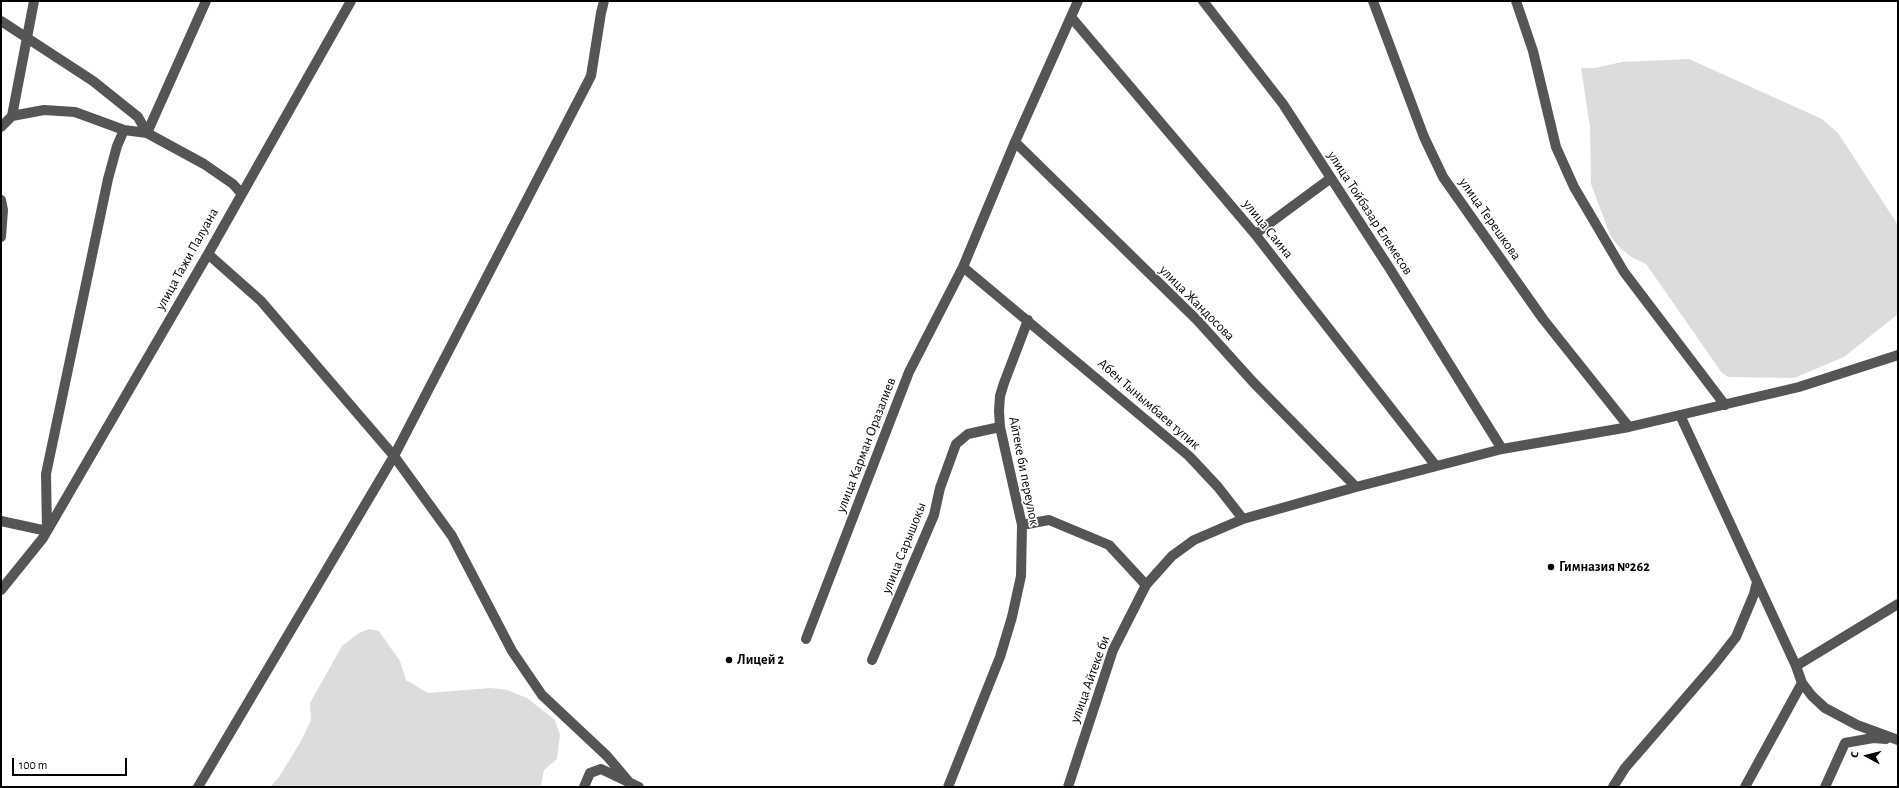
<!DOCTYPE html>
<html>
<head>
<meta charset="utf-8">
<style>
	body { margin:0 }
	#map { position:relative; width:1899px; height:788px; overflow:hidden; background:#fff; font-family:"Alegreya Sans",sans-serif }
	canvas { display:block }
	.frame { position:absolute; inset:0; border:2px solid #000; pointer-events:none }
	.north { position:absolute; left:1847px; top:736px; width:40px; height:40px; -webkit-text-stroke:3px #fff; paint-order:stroke; rotate:277deg; font-size:11px; font-weight:700; line-height:16px; text-align:center; color:#000 }
	.north::after { content:''; display:block; margin:auto; width:14px; height:18px; background:#000; clip-path:polygon(50% 0,100% 100%,50% 72%,0 100%) }
	.scale { position:absolute; left:12px; top:758px; width:115px; height:18px; box-sizing:border-box; border:2px solid #000; border-top:0; padding-left:5px; font-size:12px; line-height:14px; white-space:nowrap; color:#000; -webkit-text-stroke:3px #fff; paint-order:stroke }
</style>
</head>
<body>
<div id="map">
<canvas width="1899" height="788"></canvas>
<div class="frame"></div>
<div class="north">С</div>
<div class="scale">100 m</div>
</div>
<script>
const ctx = document.querySelector('canvas').getContext('2d');
ctx.lineJoin = 'round';
function paint(path, color) {
  ctx.fillStyle = color;
  ctx.fill(path, 'evenodd');
}
function shape(rows) {
  const path = new Path2D();
  for (const r of rows) {
    path.moveTo(r[0], r[1]);
    for (let i = 2; i < r.length; i += 2) path.lineTo(r[i], r[i + 1]);
  }
  return path;
}
function strokePath(path, color, width, dash) {
  ctx.strokeStyle = color;
  ctx.lineWidth = width;
  ctx.lineCap = dash ? 'butt' : 'round';
  ctx.setLineDash(dash || []);
  ctx.stroke(path);
}
function write(font, color, halo, rows, align = 'center') {
  ctx.font = font + ' "Alegreya Sans",sans-serif';
  ctx.lineWidth = 3.5;
  ctx.setLineDash([]);
  ctx.textBaseline = 'middle';
  ctx.strokeStyle = halo;
  ctx.fillStyle = color;
  for (const [text, x, y, turn = 0] of rows) {
    ctx.save();
    ctx.translate(x, y);
    ctx.rotate((+turn || 0) * Math.PI / 180);
    ctx.textAlign = isNaN(turn) ? turn : align;
    if (halo) ctx.strokeText(text, 0, 0);
    ctx.fillText(text, 0, 0);
    ctx.restore();
  }
}
paint(shape([
	[1689,59,1822,119,1838,133,1898,225,1898,314,1844,357,1794,378,1728,377,1722,373,1646,264,1631,257,1619,247,1610,235,1591,184,1590,127,1581,68,1595,68,1622,62],
	[369,629,379,631,400,661,406,680,428,693,491,688,507,690,527,698,555,720,560,735,557,759,544,770,541,785,539,787,270,787,279,777,300,743,311,720,310,703,342,646,359,633]
]), '#dcdcdc');
strokePath(shape([
	[1203,1,1283,104,1390,269,1502,449],
	[1373,1,1424,137,1443,177,1543,319,1629,427],
	[1516,1,1533,51,1556,147,1574,187,1624,272,1725,405],
	[1071,17,1255,234,1436,466],
	[1,21,93,81,138,117,147,133,204,164,233,184,241,193],
	[12,116,34,1],
	[1,127,12,116,44,110,75,112,124,130],
	[1015,142,1197,320,1253,382,1356,487],
	[1,200,3,210,1,237],
	[1255,234,1331,178],
	[208,254,261,301,394,456,452,536,512,651,542,695,607,756,629,782],
	[963,267,1189,456,1218,487,1243,519],
	[1680,415,1796,666],
	[1,521,47,531,46,474,108,179,117,146,124,130,147,133,206,1],
	[1022,525,1049,520,1109,545,1146,585],
	[1,590,43,538,208,254,351,1],
	[806,639,909,372,963,267,1015,142,1078,1],
	[872,660,934,515,940,488,956,444,968,434,1000,427],
	[1802,683,1812,696,1825,708,1857,725,1898,740],
	[198,787,394,456,591,76,601,13,604,1],
	[584,787,590,773,601,769,639,787],
	[948,787,1000,657,1012,617,1021,576,1022,525,1000,427,999,411,1000,396,1004,383,1028,320],
	[1068,787,1113,650,1146,585,1172,556,1194,540,1243,519,1356,487,1502,449,1629,427,1799,387,1898,355],
	[1613,787,1625,768,1714,665,1736,637,1754,594,1757,582],
	[1745,787,1802,683,1796,666,1898,604],
	[1825,787,1845,743,1873,738,1886,739]
]), '#555', 10);
for (const [x, y, r, color] of [
	[1551,567,4,"#000"],
	[729,660,4,"#000"]
]) {
  const dot = new Path2D();
  dot.arc(x, y, r, 0, 2 * Math.PI);
  ctx.fillStyle = color;
  ctx.fill(dot);
  strokePath(dot, '#fff', 1.5);
}
write('14px', '#000', '#fff', [
	["улица Тойбазар Елемесов",1370,213,57],
	["улица Терешкова",1490,219,55],
	["улица Саина",1268,229,51],
	["улица Тажи Палуана",187,259,-61],
	["улица Жандосова",1197,303,45],
	["Абен Тынымбаев тупик",1149,404,41],
	["улица Карман Оразалиев",866,445,-69],
	["Айтеке би переулок",1024,471,79],
	["улица Сарышокы",904,548,-68],
	["улица Айтеке би",1090,679,-70]
]);
write('bold 14px', '#000', '#fff', [
	["Гимназия №262",1559,567],
	["Лицей 2",737,660]
], 'left');
</script>
</body>
</html>
